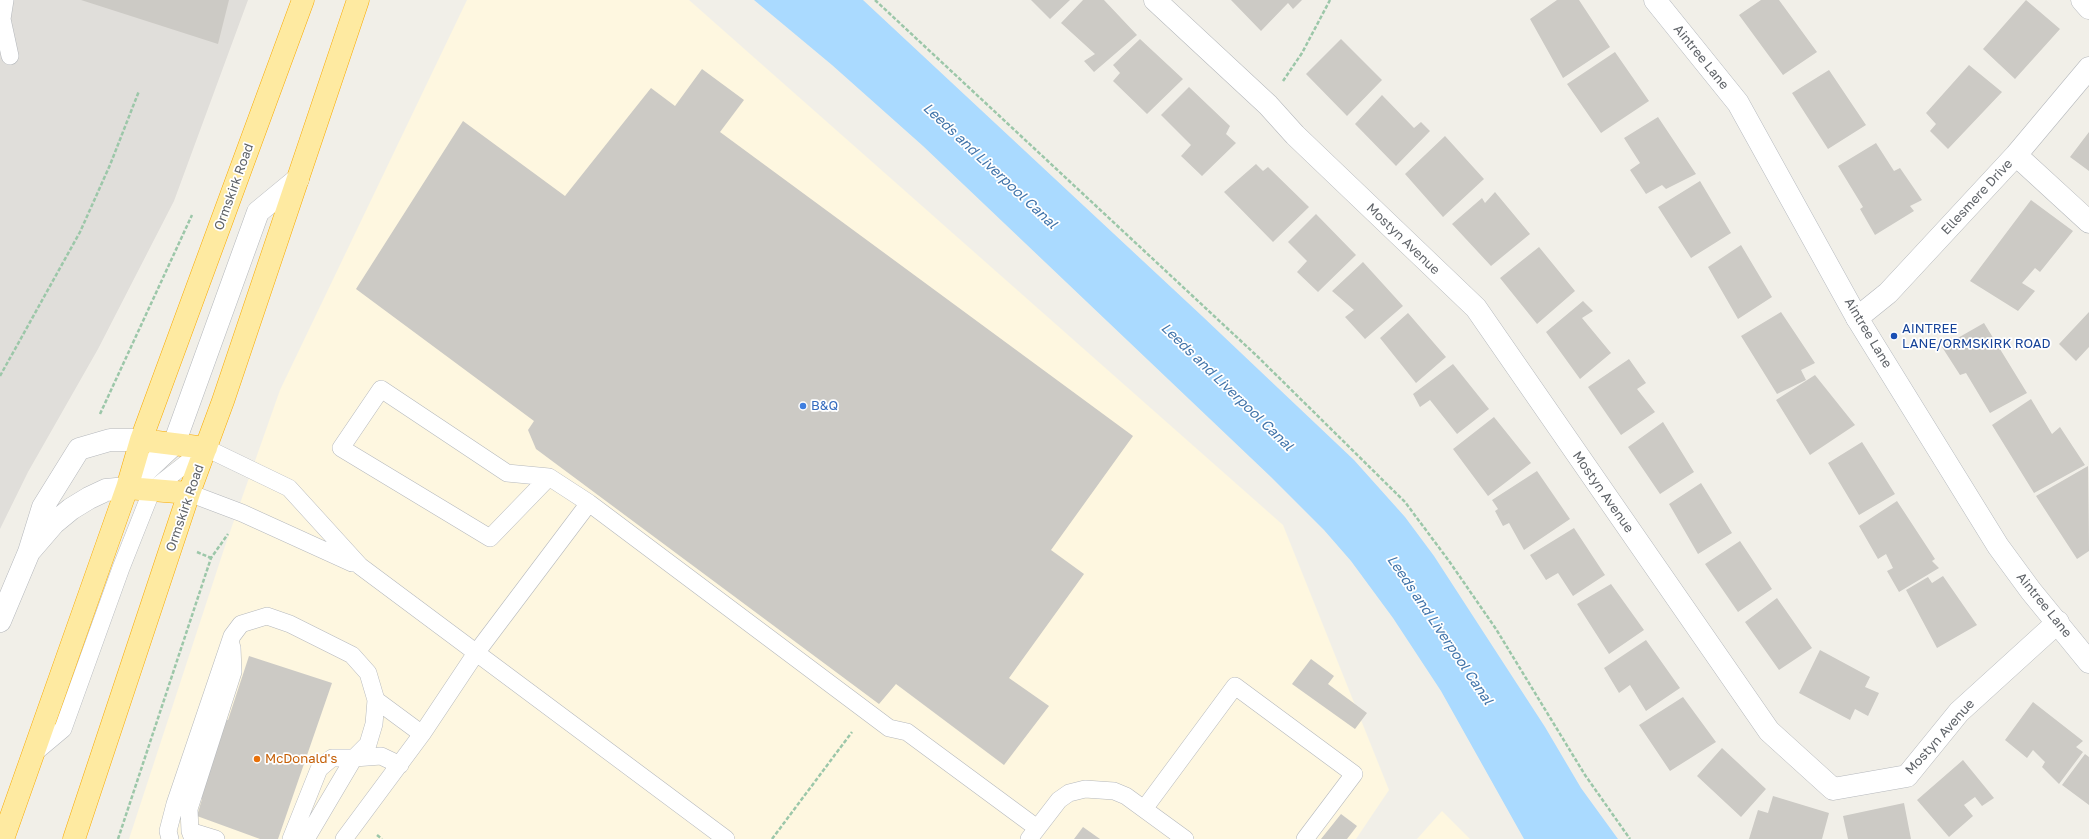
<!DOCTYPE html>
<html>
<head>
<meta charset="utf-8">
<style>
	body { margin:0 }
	canvas { display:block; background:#f1efe8 }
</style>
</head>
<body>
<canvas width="2089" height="839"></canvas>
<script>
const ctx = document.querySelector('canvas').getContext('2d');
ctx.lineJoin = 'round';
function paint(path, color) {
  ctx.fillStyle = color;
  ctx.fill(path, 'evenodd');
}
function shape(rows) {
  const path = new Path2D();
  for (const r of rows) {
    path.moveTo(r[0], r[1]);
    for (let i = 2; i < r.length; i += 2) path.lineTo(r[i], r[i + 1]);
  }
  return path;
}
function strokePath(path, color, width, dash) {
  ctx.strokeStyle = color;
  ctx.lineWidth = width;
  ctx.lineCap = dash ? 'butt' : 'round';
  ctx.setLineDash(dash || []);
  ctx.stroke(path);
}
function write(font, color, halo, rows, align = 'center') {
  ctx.font = font + ' "Golos Text",sans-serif';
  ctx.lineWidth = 3.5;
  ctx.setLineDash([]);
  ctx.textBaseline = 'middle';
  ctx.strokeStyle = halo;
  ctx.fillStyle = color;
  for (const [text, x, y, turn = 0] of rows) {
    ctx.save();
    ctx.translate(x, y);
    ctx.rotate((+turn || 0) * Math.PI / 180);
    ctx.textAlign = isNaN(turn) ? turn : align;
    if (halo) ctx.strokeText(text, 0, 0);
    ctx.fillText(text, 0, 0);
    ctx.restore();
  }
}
paint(shape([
	[467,0,689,0,1283,525,1389,790,1356,839,129,839,225,546,280,390],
	[1442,811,1470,839,1417,839]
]), '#fef7e0');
paint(shape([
	[0,0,248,0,174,201,98,349,28,472,0,529]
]), '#e0deda');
paint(shape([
	[754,0,863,0,1202,316,1354,460,1405,517,1434,556,1545,727,1581,788,1618,839,1524,839,1441,691,1393,618,1351,561,1324,530,1271,477,923,146,832,65]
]), '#aadaff');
paint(shape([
	[81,0,229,0,218,44],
	[1031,0,1070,0,1050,19],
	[1083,0,1104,0,1137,35,1094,72,1084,61,1095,54,1061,23],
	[1231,0,1302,0,1293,9,1288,3,1261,31],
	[1557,0,1579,0,1610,47,1563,78,1530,19],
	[1761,0,1779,0,1817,52,1783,75,1739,15],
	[2026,0,2060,29,2015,79,1983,49],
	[1140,39,1183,79,1147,114,1113,81,1120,73,1113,65],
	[1341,39,1382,80,1347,116,1306,74],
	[1615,52,1649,101,1601,133,1567,84],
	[1969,65,2002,92,1948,149,1930,131,1936,124,1926,113],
	[702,69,744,100,720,132,1133,436,1051,550,1084,574,1009,678,1049,706,1004,765,896,684,879,704,536,449,528,430,534,421,356,289,463,121,565,196,651,88,675,106],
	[1829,70,1866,125,1828,149,1792,93],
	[1189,87,1230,126,1226,134,1236,143,1202,176,1181,156,1191,145,1161,115],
	[1382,95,1414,128,1421,122,1430,131,1396,166,1355,124],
	[1658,117,1696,174,1666,189,1662,185,1646,194,1630,170,1640,163,1624,138],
	[2089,132,2089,171,2070,157],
	[1445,136,1484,179,1443,217,1405,174],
	[1876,143,1894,171,1900,168,1922,200,1910,206,1914,211,1875,235,1860,209,1863,207,1838,166],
	[1256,164,1263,171,1268,167,1309,207,1273,242,1224,192],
	[1700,181,1731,233,1691,258,1658,207],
	[1495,192,1530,234,1491,266,1452,224,1482,198,1485,203],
	[2031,200,2073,231,2040,272,2035,268,2022,283,2035,291,2018,311,1970,281],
	[1316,214,1356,255,1318,292,1297,272,1307,261,1288,242],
	[1741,245,1772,297,1738,319,1708,267],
	[1539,247,1575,291,1537,324,1500,278],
	[1363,262,1403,306,1365,339,1345,317,1354,310,1332,291],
	[1583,301,1593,311,1582,318,1611,353,1580,379,1546,332],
	[1781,312,1815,363,1801,370,1806,380,1777,394,1741,336],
	[2089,312,2089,347,2076,361,2059,344],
	[1408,313,1446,357,1416,383,1380,338],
	[1984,323,2027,393,1990,413,1966,373,1960,375,1942,347],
	[1629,359,1646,383,1637,389,1655,412,1621,435,1588,387],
	[1453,364,1489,409,1457,434,1430,400,1420,407,1413,394],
	[1815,375,1855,425,1810,455,1776,400],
	[2031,399,2052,434,2060,427,2085,465,2034,493,1992,425],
	[1494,417,1531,463,1488,496,1453,449],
	[1663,422,1694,472,1660,494,1628,447],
	[1862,442,1895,494,1859,515,1828,463],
	[2088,466,2089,551,2077,559,2036,496],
	[1537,471,1570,519,1524,550,1509,523,1503,526,1495,511,1498,509,1492,500],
	[1701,483,1732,533,1698,554,1669,504],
	[1897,501,1935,559,1932,561,1939,568,1899,592,1887,571,1893,568,1886,554,1878,559,1859,526],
	[1574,528,1605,575,1573,596,1558,573,1546,580,1530,555],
	[1740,541,1772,589,1738,612,1705,564],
	[1943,576,1977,625,1937,648,1906,590,1928,577,1932,583],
	[1611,584,1644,630,1609,654,1577,604],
	[1777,598,1812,648,1779,670,1745,622],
	[1646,640,1680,688,1646,711,1630,685,1619,693,1604,668],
	[1820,650,1870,677,1865,687,1879,693,1868,716,1855,709,1850,720,1799,693],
	[249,656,332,683,278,839,260,839,197,816,202,799,196,797,221,718,228,720],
	[1311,659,1334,676,1328,684,1367,713,1355,729,1292,684],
	[1683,697,1716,742,1670,771,1639,725],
	[2033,702,2083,741,2076,747,2083,752,2059,784,2042,767,2045,762,2033,750,2027,758,2005,740],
	[1722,748,1766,789,1741,817,1697,776],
	[2085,754,2089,757,2089,805,2062,785],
	[1963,760,1994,798,1982,806,1975,797,1964,805,1973,816,1949,837,1917,800],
	[1773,796,1829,813,1822,839,1749,839,1758,810,1768,813],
	[1904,803,1911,839,1848,839,1843,816],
	[1341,814,1357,826,1347,839,1321,839],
	[1083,827,1100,839,1074,839]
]), '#cccac5');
const service = shape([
	[5,0,2,19,10,56],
	[549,477,490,538,341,448,381,389,507,473,549,477,589,503],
	[189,493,242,513,352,563],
	[32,755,63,729,121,568,152,490,206,448,289,488,360,566,726,839],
	[1144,809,1235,686,1354,774,1305,839],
	[190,831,216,839],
	[170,839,168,831,175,804,232,636,241,624,267,616,290,624,352,655,368,673,376,700,422,734],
	[193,839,190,831,189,809,233,672,232,647],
	[291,839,319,769,332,758,354,758,368,744,374,724,376,700],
	[306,839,354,758,381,756,400,765],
	[344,839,422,734,476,653,589,503,889,728,907,732,1037,828],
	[1029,839,1059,800,1069,793,1085,789,1114,791,1126,796,1185,839]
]);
const minor = shape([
	[1155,0,1268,105,1295,135,1476,308,1769,731,1833,789,1907,776,1959,712,2058,622],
	[2082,0,2089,8],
	[2016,155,2089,222],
	[1857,318,1888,293,2016,155,2089,68],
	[29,552,54,523,71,509,89,498,106,490,127,488,174,444,258,212,298,179],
	[0,621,29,552,43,507,79,449,110,440,141,440]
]);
const secondary = shape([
	[1655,0,1738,103,1857,318,1998,546,2031,591,2089,662]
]);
const trunk = shape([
	[141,440,206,448],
	[127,488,189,493],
	[3,839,127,488,141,440,303,0],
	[74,839,189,493,223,401,358,0]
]);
strokePath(service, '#b5b8bc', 18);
strokePath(minor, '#b5b8bc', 23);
strokePath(secondary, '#b6babf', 23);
strokePath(trunk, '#f9ab00', 23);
strokePath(shape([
	[875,0,1257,356,1405,502,1449,561,1496,629,1585,775,1630,839],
	[1283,81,1302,53,1330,0],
	[0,376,80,232,110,165,139,91],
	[100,414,192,215],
	[197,552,211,558],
	[377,835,382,839],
	[118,839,211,558,228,534],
	[772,839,852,732]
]), '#9cc7a9', 2.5, [4, 2]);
strokePath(service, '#fff', 17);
strokePath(minor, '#fff', 22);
strokePath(secondary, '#fff', 22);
strokePath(trunk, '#feeaa1', 22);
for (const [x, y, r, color] of [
	[1894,336,4,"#1a4fb4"],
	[803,406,4,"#3f7fe0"],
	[257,759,4,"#e8710a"]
]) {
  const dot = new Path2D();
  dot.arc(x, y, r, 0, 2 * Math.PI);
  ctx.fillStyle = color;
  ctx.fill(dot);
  strokePath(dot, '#fff', 1.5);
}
write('13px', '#5f6368', '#fff', [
	["Aintree Lane",1701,57,51],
	["Ormskirk Road",234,187,-70],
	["Ellesmere Drive",1977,197,-47],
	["Mostyn Avenue",1403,239,44],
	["Aintree Lane",1868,333,59],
	["Mostyn Avenue",1603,492,55],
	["Ormskirk Road",185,508,-71],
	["Aintree Lane",2044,605,51],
	["Mostyn Avenue",1940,737,-48]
]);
write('13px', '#164399', '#fff', [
	["AINTREE",1902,329],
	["LANE/ORMSKIRK ROAD",1902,344]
], 'left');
write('13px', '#366cbe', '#fff', [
	["B&Q",811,406]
], 'left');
write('13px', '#c56008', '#fff', [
	["McDonald's",265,759]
], 'left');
write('italic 14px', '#4174aa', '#fff', [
	["Leeds and Liverpool Canal",990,166,43],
	["Leeds and Liverpool Canal",1227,387,44],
	["Leeds and Liverpool Canal",1440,630,56]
]);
</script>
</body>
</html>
